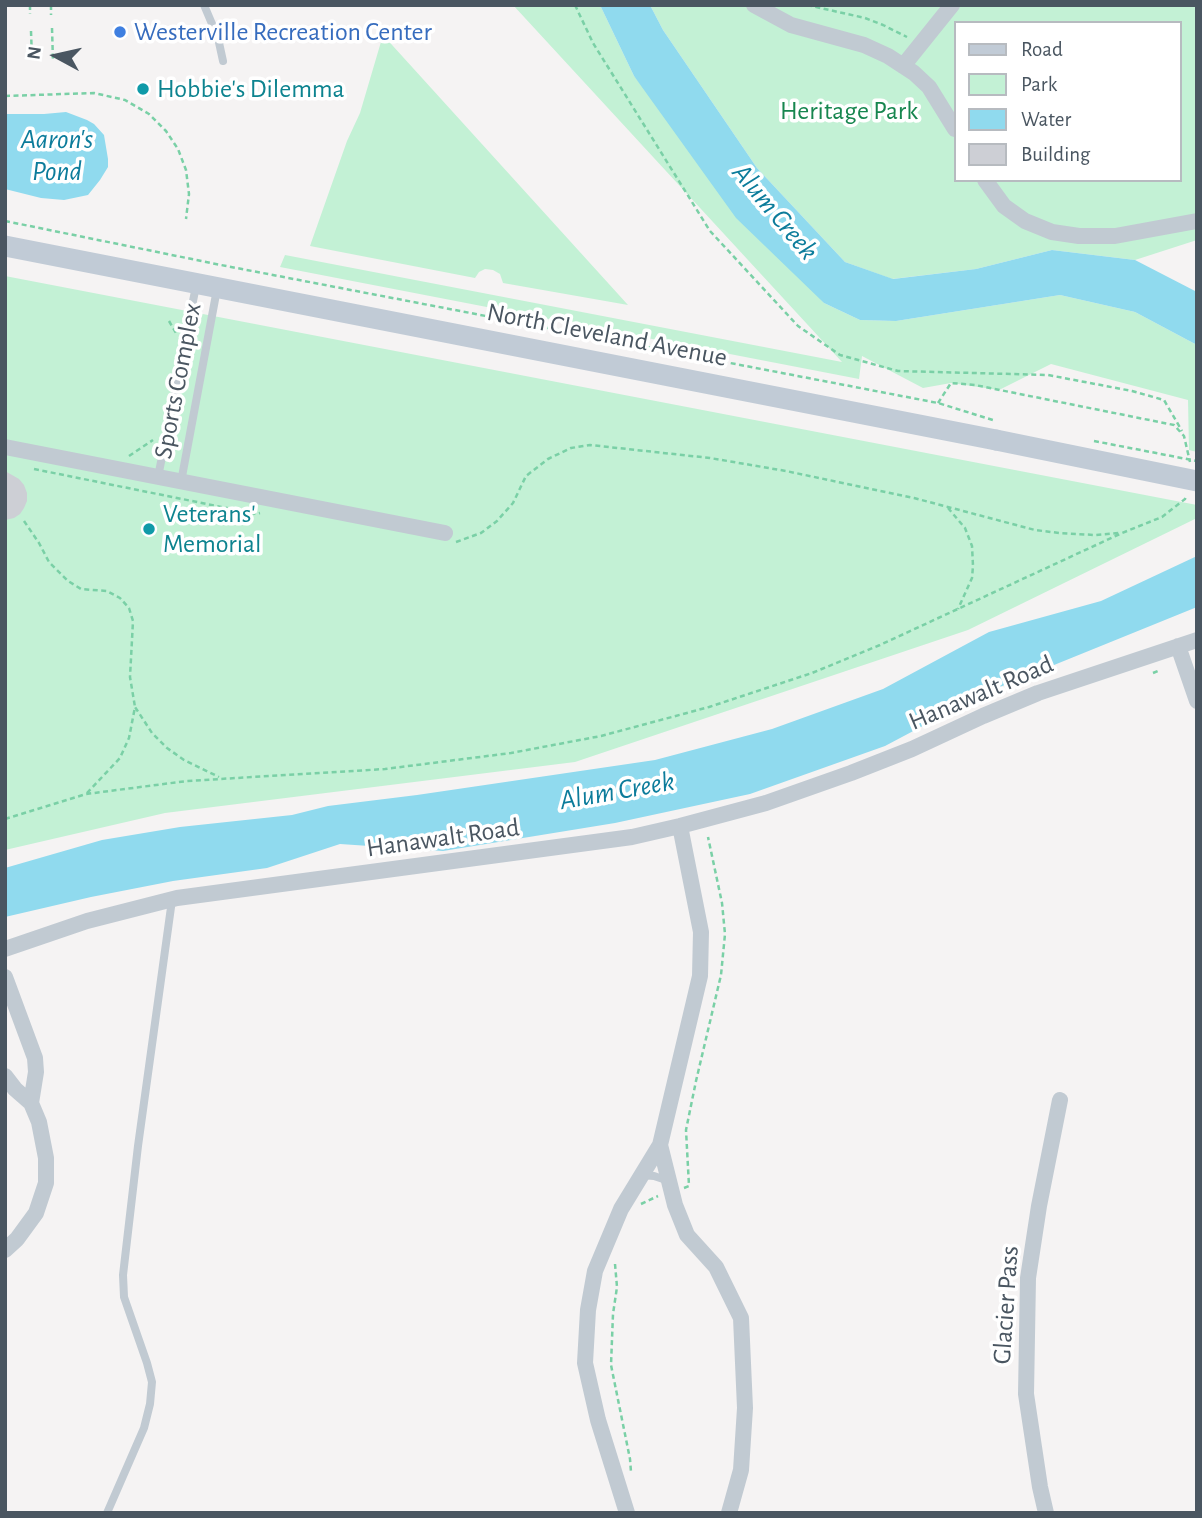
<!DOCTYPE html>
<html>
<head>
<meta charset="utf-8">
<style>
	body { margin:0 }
	#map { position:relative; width:1202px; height:1518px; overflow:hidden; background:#f5f3f3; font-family:"Alegreya Sans",sans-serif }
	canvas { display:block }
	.frame { position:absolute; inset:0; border:7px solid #4a5661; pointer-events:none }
	.legend { position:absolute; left:954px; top:21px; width:228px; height:161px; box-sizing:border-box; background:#fff; border:2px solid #b7bbc0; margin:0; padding:9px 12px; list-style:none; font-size:21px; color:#4a5661 }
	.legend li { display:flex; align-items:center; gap:14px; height:35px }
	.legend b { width:35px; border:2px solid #b7bbc0 }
	.north { position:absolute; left:21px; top:21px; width:70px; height:70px; -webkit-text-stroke:5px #fff; paint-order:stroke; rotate:278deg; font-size:19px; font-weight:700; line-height:28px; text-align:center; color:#4a5661 }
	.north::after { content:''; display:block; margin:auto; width:24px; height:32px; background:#4a5661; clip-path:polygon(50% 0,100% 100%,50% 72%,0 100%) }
</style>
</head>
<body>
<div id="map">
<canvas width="1202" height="1518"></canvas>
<div class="frame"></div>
<ul class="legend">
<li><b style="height:9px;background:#c1cbd6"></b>Road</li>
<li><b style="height:19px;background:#c3f1d5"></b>Park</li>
<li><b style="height:19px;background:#90daee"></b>Water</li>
<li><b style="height:19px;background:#cdcfd5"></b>Building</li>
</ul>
<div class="north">N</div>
</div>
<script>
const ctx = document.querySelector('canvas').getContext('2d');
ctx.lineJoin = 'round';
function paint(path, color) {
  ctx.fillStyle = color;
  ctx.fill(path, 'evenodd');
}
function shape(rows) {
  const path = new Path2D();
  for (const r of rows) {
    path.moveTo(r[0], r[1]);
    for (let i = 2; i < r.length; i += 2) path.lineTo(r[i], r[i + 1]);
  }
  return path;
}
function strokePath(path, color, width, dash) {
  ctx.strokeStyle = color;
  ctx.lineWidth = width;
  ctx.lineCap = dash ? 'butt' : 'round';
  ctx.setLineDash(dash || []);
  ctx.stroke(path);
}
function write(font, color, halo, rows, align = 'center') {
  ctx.font = font + ' "Alegreya Sans",sans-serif';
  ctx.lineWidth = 7;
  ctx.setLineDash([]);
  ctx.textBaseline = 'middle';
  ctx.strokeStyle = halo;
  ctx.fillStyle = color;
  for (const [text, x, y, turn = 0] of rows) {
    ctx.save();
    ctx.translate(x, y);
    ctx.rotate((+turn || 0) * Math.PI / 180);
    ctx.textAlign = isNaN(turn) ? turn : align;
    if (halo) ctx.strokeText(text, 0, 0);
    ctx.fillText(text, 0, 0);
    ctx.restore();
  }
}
paint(shape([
	[513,5,600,5,634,76,824,303,860,320,896,321,1060,295,1135,312,1197,345,1197,452,1189,450,1188,400,1051,364,999,390,951,383,923,388,862,356,859,379,280,267,285,255,842,362],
	[650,5,1197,5,1197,240,1135,260,1052,250,976,269,892,279,845,262,757,168,663,30],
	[955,23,1179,23,1179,180,955,180],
	[383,35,628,305,503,283,500,274,493,270,485,269,479,272,475,278,310,246,347,141,360,113],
	[5,276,1197,505,1197,518,968,630,575,762,165,813,5,850]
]), '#c3f1d5');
paint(shape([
	[600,5,650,5,663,30,757,168,845,262,893,279,976,269,1052,250,1135,260,1197,292,1197,345,1135,312,1060,295,896,321,860,320,824,303,736,218,634,76],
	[66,112,87,120,94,124,104,135,108,159,108,167,100,180,88,195,64,200,41,198,5,189,5,114,44,114],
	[1197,556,1197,607,985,693,885,746,750,794,615,823,443,851,340,844,267,868,173,881,91,897,5,917,5,868,102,840,180,827,292,815,328,806,417,795,655,760,772,729,883,689,989,632,1101,601]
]), '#90daee');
paint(shape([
	[5,471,19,479,24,485,27,493,27,501,24,508,20,514,14,518,5,520]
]), '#cdcfd5');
strokePath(shape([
	[30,5,30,14],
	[51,5,51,15],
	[575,5,593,43,710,231,798,326,840,355,898,371,1048,375,1132,391,1164,400,1182,431],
	[807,5,865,18,883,25,907,37],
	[52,28,53,61],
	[31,31,32,59],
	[5,96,94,93,125,100,149,114,166,131,178,149,186,170,189,194,186,219],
	[5,221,221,265,938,403,993,420],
	[169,321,176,333],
	[938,403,951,383,975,385,1174,425,1184,436,1190,462],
	[129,456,153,440],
	[34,469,256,514,260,513],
	[948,508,965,528,972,546,973,566,972,578,958,609],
	[24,521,39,543,49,562,68,581,81,589,107,591,120,598,129,608,133,621,130,677,135,707],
	[456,542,481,533,497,521,513,503,526,476,548,459,571,448,590,445,710,458,786,471,914,498,1035,530,1059,533,1095,535,1119,533],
	[1153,673,1160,670],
	[87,793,120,758,129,738,135,707,152,733,167,748,184,760,219,777],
	[5,819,86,794,187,781,385,769,511,753,601,736,709,707,812,673,880,645,1122,533,1162,517,1185,499,1186,496],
	[684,1188,689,1186,686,1130,696,1081,721,975,725,934,722,903,708,837],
	[641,1204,658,1196],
	[615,1264,617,1287,613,1314,611,1365,630,1459,631,1472]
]), '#7ad0a6', 2.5, [5, 3.5]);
strokePath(shape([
	[204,5,218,38,223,61],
	[158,477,196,286],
	[181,482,217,289],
	[641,1175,654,1176,669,1181],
	[107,1513,144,1428,150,1404,152,1382,147,1363,124,1297,123,1275,138,1146,172,900]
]), '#c1cad2', 8);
strokePath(shape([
	[754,5,791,25,864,45,888,56,914,73,929,87,955,129],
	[903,66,952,5],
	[985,180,1004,206,1025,221,1052,232,1079,236,1115,236,1197,221],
	[5,447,445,533],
	[1178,646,1197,701],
	[5,949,87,921,177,898,632,837,680,826,766,803,851,773,912,749,983,716,1038,693,1197,640],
	[5,977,35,1058,36,1072,31,1103],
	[5,1076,15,1089,31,1103,39,1122,46,1158,46,1183,36,1213,17,1239,5,1250],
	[660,1145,675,1205,687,1235,716,1267,741,1318,745,1408,741,1470,729,1513],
	[627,1513,598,1420,585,1363,588,1310,595,1271,621,1209,660,1145,700,976,701,932,680,826],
	[1046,1513,1040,1487,1026,1394,1028,1278,1039,1206,1060,1100]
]), '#c1cad2', 16);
strokePath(shape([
	[5,246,996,440]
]), '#c1cbd6', 21);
strokePath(shape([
	[1094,441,1197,461]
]), '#7ad0a6', 2.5, [5, 3.5]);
strokePath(shape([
	[996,440,1197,481]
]), '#c1cbd6', 21);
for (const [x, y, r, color] of [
	[120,32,7,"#3f7fe0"],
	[143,89,7,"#0f9aa8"],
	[149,529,7,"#0f9aa8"]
]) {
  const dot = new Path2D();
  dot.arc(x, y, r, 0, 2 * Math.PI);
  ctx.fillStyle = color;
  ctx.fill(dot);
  strokePath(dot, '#fff', 2.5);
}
write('26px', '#366cbe', '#fff', [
	["Westerville Recreation Center",134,32]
], 'left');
write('26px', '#0d838f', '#fff', [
	["Hobbie's Dilemma",157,89],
	["Veterans'",163,514],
	["Memorial",163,544]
], 'left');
write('26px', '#17864f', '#fff', [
	["Heritage Park",849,111]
]);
write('26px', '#4a5661', '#fff', [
	["North Cleveland Avenue",607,335,11],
	["Sports Complex",178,381,-79],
	["Hanawalt Road",981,693,-23],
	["Hanawalt Road",443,838,-8],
	["Glacier Pass",1006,1305,-86]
]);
write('italic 28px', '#0c7c9b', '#fff', [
	["Aaron's",57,140],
	["Pond",57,172],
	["Alum Creek",775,212,50],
	["Alum Creek",617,791,-10]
]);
</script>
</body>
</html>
